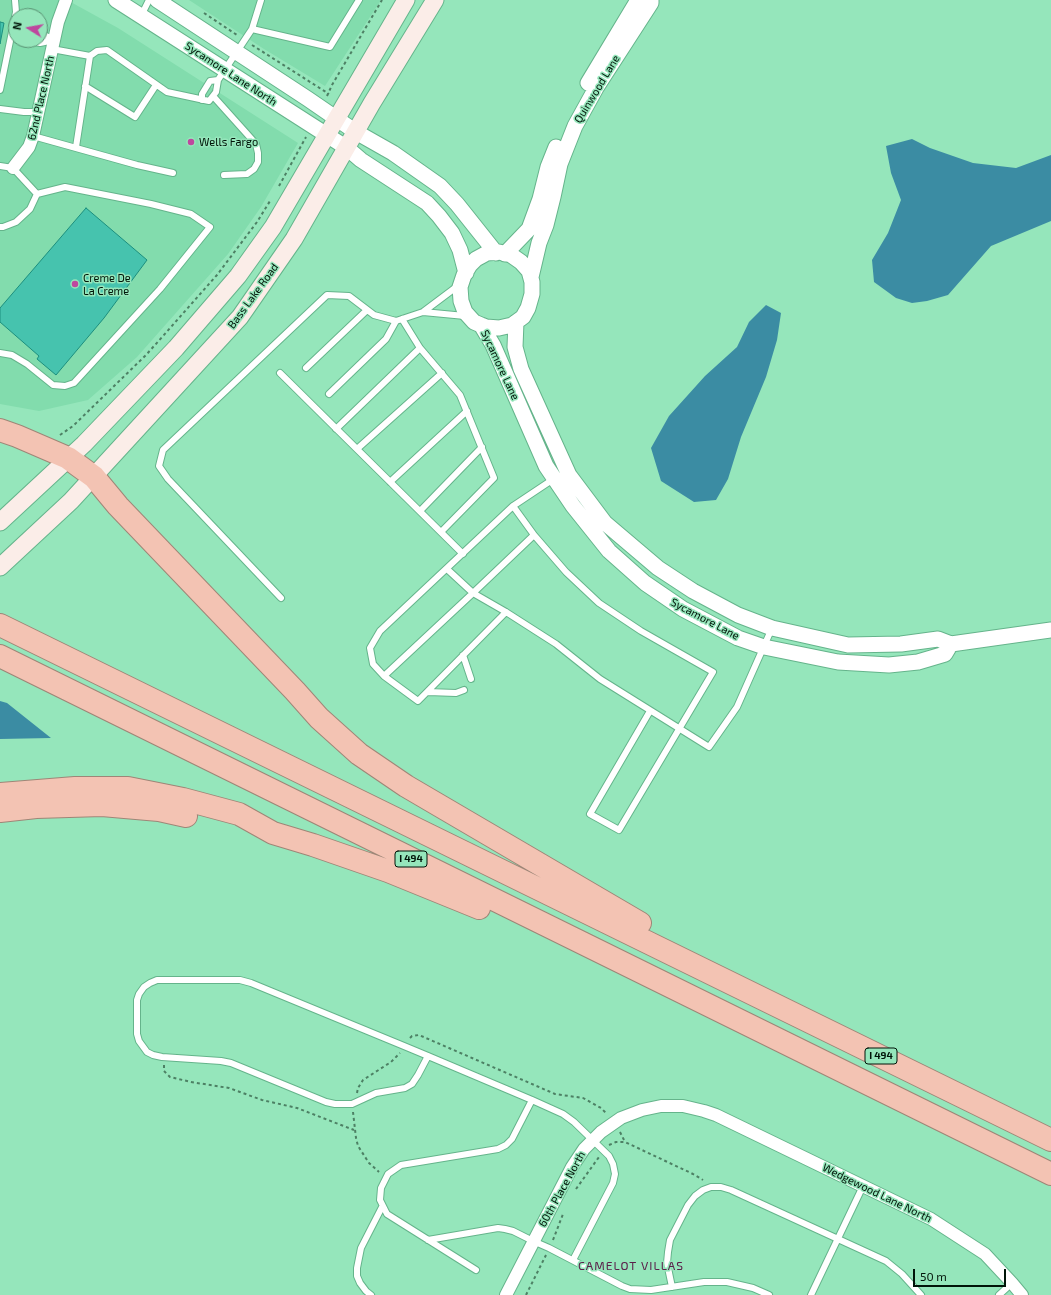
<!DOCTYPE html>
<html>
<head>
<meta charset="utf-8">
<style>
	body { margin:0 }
	#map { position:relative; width:1051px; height:1295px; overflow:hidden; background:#95e6bb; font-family:"Exo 2",sans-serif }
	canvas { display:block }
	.north { position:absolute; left:8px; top:8px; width:40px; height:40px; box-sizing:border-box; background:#95e6bb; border:1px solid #599273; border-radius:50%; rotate:281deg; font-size:11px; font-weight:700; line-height:16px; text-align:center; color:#001408 }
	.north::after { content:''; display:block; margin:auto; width:14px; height:18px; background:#be479e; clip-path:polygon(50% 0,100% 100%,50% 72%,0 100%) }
	.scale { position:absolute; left:913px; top:1269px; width:93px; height:18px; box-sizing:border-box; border:2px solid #001408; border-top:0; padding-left:5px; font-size:12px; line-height:14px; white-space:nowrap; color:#001408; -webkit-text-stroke:3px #95e6bb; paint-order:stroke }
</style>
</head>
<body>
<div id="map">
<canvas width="1051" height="1295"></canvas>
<div class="north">N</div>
<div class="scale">50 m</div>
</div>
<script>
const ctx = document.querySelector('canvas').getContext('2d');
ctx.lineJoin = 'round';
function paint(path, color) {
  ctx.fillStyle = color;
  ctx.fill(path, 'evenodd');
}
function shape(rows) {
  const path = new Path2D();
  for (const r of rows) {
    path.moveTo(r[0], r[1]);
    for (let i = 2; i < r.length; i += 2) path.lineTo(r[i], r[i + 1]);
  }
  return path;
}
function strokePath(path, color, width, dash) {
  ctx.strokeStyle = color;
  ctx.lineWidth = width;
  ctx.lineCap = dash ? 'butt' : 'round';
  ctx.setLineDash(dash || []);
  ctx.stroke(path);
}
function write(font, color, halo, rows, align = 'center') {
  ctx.font = font + ' "Exo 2",sans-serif';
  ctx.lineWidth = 3;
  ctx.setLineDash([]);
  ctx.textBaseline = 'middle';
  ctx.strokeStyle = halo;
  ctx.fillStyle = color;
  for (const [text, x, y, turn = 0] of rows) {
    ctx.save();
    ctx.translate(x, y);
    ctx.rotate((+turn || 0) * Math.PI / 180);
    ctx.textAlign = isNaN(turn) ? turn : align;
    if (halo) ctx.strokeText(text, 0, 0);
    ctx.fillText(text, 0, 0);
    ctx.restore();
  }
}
paint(shape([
	[0,0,67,0,118,28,298,143,261,207,228,254,137,357,88,400,39,411,0,404],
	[16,16,40,16,40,40,16,40],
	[189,0,381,0,325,86,264,49]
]), '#82dcad');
paint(shape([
	[912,139,930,148,973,163,1016,168,1051,155,1051,221,991,246,948,295,927,301,912,303,896,298,874,282,872,260,888,233,901,200,891,173,886,146],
	[766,305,781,313,777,340,766,377,741,437,728,479,716,500,694,502,661,481,651,448,669,416,705,376,737,347,749,322],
	[0,701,7,703,51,738,0,739]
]), '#3b8ca3');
const building = shape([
	[0,22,4,23,0,44,0,22],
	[86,208,147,260,104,318,56,375,37,359,39,356,0,322,0,308,86,208]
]);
paint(building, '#46c3ae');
strokePath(building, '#1c8f7e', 1);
const service = shape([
	[141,16,149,0],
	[252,29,330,47,359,0],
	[40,33,54,40],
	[22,40,40,43,54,40],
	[52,49,90,56,97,51,107,50,167,92,209,101,216,92,218,80,252,29,261,0],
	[85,86,135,117,156,85],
	[0,90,16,12,15,0],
	[213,96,256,144,258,153,258,162,254,169,247,174,224,175],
	[202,100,202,94,210,81,218,80],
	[0,109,24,112,38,112],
	[33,136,137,165,173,173],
	[76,147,90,56],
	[0,166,13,168,37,194],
	[0,227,3,227,16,222,30,209,37,194,65,187,151,204,191,214,210,227,160,289,74,383,65,386,53,385,27,364,12,355,0,353],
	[423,312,465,316],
	[420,348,460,395,494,478,441,532],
	[306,368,367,310],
	[280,373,463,554],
	[329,394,386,339,396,321],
	[336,429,420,348,402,319],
	[357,449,442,373],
	[555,478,513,506,534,535,473,593,506,612,556,644,600,679,709,747,737,707,772,628],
	[390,482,467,411],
	[420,511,482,447],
	[534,535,566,572,599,603,641,631,713,672,619,830,590,814,650,711],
	[447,569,473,593,384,676,418,701,506,612],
	[281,598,168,479,159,466,163,450,327,295,349,296,374,315,396,321,423,312,459,285],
	[463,655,471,679],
	[384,676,373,664,370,648,380,631,513,506],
	[428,692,456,693,464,690],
	[428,1056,418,1075,412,1084,405,1088,376,1093,352,1104,335,1104,326,1102,231,1063,221,1061,162,1057,153,1055,147,1052,139,1041,137,1034,137,1000,139,994,144,987,150,983,157,980,240,980,251,983,404,1046,428,1056,532,1100,563,1114,574,1122,609,1156,613,1164,615,1174,613,1183,573,1260],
	[428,1240,498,1228,505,1229,513,1231,533,1241,549,1248,622,1286,630,1289,651,1290,704,1282,727,1282,753,1288,769,1295],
	[476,1270,387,1214,380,1200,381,1188,388,1174,401,1165,498,1149,506,1145,512,1139,532,1100],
	[672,1287,667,1263,668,1252,670,1240,688,1205,695,1196,703,1190,711,1187,721,1187,731,1190,886,1261,902,1274,921,1295],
	[371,1295,366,1291,360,1283,357,1276,357,1268,361,1248,382,1207],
	[811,1295,863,1186],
	[999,1295,1012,1283]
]);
const minor = shape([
	[13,168,29,147,33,136,58,22,66,0],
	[506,1295,572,1167,584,1149,601,1132,621,1118,642,1110,661,1106,683,1106,704,1111,716,1115,931,1219,985,1254,1012,1283,1022,1295]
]);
const tertiary = shape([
	[116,0,347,148,361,160,427,203,439,216,452,233,460,250,466,273],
	[157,0,308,99,356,132,393,153,440,186,457,204,496,253],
	[588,83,638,0],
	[499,252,511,255,521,262,529,271,532,282,532,294,528,308,523,317,512,325,499,328,486,327,481,325,474,322,465,312,461,301,460,287,464,275,470,265,476,259,487,253,499,252],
	[505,254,529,229,540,199,548,167,556,147],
	[531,277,539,243,546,225,553,197,560,164,575,126,596,88,651,3,651,0],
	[516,322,515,347,521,369,569,475,605,523,658,568,693,591,738,615,772,628,848,645,901,644,938,639,951,644,1051,630],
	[481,325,493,345,546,466,573,506,609,551,645,583,683,609,738,638,764,647,838,662,889,665,918,662,945,654,951,644]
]);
const secondary = shape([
	[0,522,84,444,176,348,238,276,273,227,406,0],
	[0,567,71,501,240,317,294,239,372,103,435,0]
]);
const motorway = shape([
	[0,430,17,436,68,458,94,477,118,506,295,691,319,718,359,754,406,786,640,923],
	[0,625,1051,1140],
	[0,656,1051,1174],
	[0,794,75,788,128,788,183,799,239,814,273,833,313,845,388,871,479,908],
	[0,811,36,807,102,805,159,810,186,816]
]);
strokePath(service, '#65b48b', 8);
strokePath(minor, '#65b48b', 14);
strokePath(tertiary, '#65b48b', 17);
strokePath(secondary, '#65b48b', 19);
strokePath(motorway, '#9e8677', 24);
strokePath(shape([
	[204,13,237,35],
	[252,45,329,94],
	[327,96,332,85,382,0],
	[279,186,306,137],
	[60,435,73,426,146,355,163,336,217,275,257,222,270,201],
	[410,1038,412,1036,419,1035,555,1094,583,1098,601,1108,607,1114],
	[164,1065,164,1071,170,1077,191,1082,229,1088,262,1100,297,1108,354,1130],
	[357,1093,358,1088,363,1080,391,1062,400,1053],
	[353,1112,356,1138,358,1146,369,1163,379,1172],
	[620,1132,625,1142],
	[609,1145,616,1142,625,1142,693,1174,703,1180],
	[576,1189,599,1157],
	[553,1240,563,1214],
	[526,1295,546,1255]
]), '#4d8064', 2, [3, 3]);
strokePath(service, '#fff', 6);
strokePath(minor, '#fff', 12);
strokePath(tertiary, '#fff', 15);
strokePath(secondary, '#fbede8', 17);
strokePath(motorway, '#f3c3b3', 22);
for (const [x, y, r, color] of [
	[191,142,4,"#be479e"],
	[75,284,4,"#be479e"]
]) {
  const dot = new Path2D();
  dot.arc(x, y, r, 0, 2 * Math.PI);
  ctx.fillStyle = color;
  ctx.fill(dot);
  strokePath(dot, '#95e6bb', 1.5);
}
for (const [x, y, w] of [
	[411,859,32],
	[881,1056,32]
]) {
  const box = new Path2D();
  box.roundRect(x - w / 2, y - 8, w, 16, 3);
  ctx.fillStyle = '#95e6bb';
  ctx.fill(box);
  strokePath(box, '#001408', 1);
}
write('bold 10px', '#001408', null, [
	["I 494",411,859],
	["I 494",881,1056]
]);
write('11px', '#001408', '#95e6bb', [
	["Sycamore Lane North",231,74,33],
	["Quinwood Lane",597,89,-59],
	["62nd Place North",41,98,-77],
	["Bass Lake Road",253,296,-54],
	["Sycamore Lane",500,365,65],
	["Sycamore Lane",705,619,28],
	["60th Place North",562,1189,-61],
	["Wedgewood Lane North",877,1193,26]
]);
write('11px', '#001408', '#95e6bb', [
	["Wells Fargo",199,142],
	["Creme De",83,278],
	["La Creme",83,291]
], 'left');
ctx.letterSpacing = '1px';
write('12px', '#5a204a', '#95e6bb', [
	["CAMELOT VILLAS",631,1266]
]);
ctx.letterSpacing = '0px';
</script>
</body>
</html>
